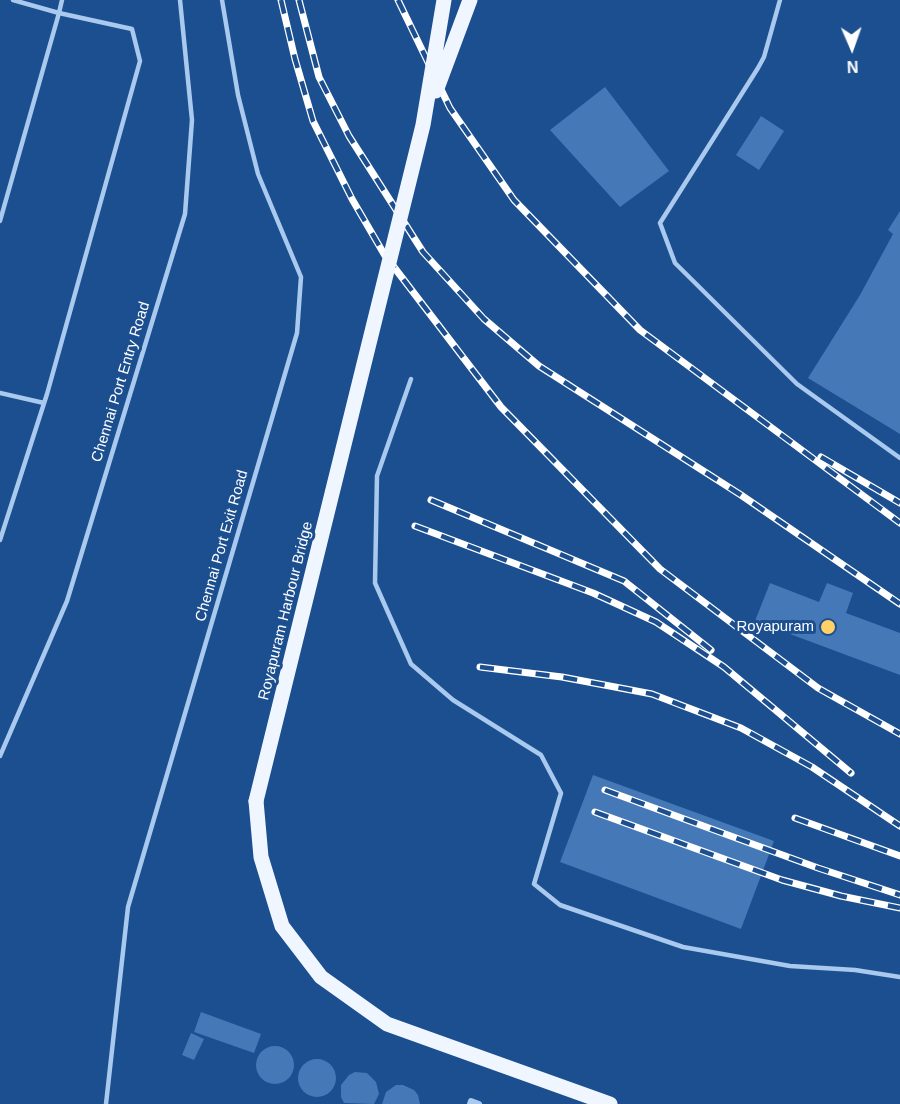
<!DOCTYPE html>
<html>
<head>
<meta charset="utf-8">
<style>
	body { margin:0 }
	#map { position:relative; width:900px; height:1104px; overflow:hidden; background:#1b4f8f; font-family:Helvetica,sans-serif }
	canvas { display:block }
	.north { position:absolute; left:822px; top:18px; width:60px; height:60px; -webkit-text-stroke:4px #1b4f8f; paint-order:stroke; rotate:178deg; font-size:16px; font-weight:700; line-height:24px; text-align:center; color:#fff }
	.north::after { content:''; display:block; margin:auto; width:21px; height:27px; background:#fff; clip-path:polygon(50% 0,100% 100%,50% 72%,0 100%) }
</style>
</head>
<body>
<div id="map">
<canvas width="900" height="1104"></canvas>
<div class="north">N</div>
</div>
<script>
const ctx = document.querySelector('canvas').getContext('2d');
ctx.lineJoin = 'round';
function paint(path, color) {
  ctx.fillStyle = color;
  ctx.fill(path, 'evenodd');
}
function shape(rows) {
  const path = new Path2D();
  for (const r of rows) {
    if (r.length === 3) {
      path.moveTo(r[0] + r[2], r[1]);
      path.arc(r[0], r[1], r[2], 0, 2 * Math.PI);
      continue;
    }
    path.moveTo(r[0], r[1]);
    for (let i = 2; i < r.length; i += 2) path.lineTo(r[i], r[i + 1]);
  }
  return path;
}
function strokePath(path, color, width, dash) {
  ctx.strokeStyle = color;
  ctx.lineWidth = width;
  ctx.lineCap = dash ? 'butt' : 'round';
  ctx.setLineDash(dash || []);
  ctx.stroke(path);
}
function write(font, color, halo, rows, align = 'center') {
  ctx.font = font + ' Helvetica,sans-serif';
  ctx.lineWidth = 6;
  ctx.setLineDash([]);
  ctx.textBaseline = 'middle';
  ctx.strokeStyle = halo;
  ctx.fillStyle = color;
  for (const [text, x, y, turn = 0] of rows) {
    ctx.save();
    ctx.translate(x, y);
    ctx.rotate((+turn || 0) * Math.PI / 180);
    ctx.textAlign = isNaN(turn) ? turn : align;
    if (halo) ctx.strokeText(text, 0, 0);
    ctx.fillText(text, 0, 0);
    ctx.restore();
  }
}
paint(shape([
	[605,87,669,171,620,207,550,130],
	[761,116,784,131,759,170,736,155],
	[900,211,900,434,808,378,860,295,893,234,888,230],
	[770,583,819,602,827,583,853,593,846,613,900,633,900,675,755,621],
	[593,775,774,841,741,929,560,862],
	[201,1012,261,1034,254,1053,194,1032],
	[191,1033,204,1039,194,1060,182,1055],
	[275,1065,19],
	[317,1078,19],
	[355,1072,367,1073,376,1082,379,1094,374,1104,344,1103,341,1097,341,1085,349,1075],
	[396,1085,403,1085,414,1090,418,1095,420,1104,382,1104,386,1092]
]), '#4478b7');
strokePath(shape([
	[780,0,764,57,758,68,660,223,675,263,797,384,900,458],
	[0,221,59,13,13,0],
	[411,379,377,476,375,583,411,664,453,700,541,755,561,793,534,884,560,905,683,947,790,966,855,970,900,977],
	[0,393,44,403],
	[0,540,47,394,140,61,132,29,59,13,62,0],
	[0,756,67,601,185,214,192,120,180,0],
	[106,1104,128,907,297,333,301,277,258,174,238,95,222,0]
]), '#a9c9ee', 4.5);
strokePath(shape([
	[470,1104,471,1101,479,1104]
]), '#a9c9ee', 6);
strokePath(shape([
	[256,801,261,857,282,926,321,977,387,1024,610,1104]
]), '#f0f6ff', 15);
const rail = shape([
	[281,0,295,59,313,121,352,199,384,254,501,407,660,569,818,688,900,734],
	[299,0,319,77,349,136,423,252,484,319,539,366,741,495,900,604],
	[398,0,450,108,514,200,640,330,900,523],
	[821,457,900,503],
	[431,500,624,581,711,650],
	[415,526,593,593,656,622,724,667,851,773],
	[480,667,562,677,652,694,741,728,812,767,900,826],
	[605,790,818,868,900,895],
	[595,812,782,880,841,896,900,908],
	[795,818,900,856]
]);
strokePath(rail, '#fff', 7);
strokePath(rail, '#1b4f8f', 4.5, [14]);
strokePath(shape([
	[436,91,470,0],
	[256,801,423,125,444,0]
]), '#f0f6ff', 15);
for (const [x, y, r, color] of [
	[828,627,8,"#ffd166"]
]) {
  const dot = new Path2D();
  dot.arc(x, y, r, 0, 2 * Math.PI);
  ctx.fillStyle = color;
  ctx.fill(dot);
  strokePath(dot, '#1b4f8f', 2);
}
write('15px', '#fff', '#1b4f8f', [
	["Chennai Port Entry Road",121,382,-73],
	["Chennai Port Exit Road",222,546,-74],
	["Royapuram Harbour Bridge",286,611,-76]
]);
write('15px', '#fff', '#1b4f8f', [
	["Royapuram",814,627]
], 'right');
</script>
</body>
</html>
